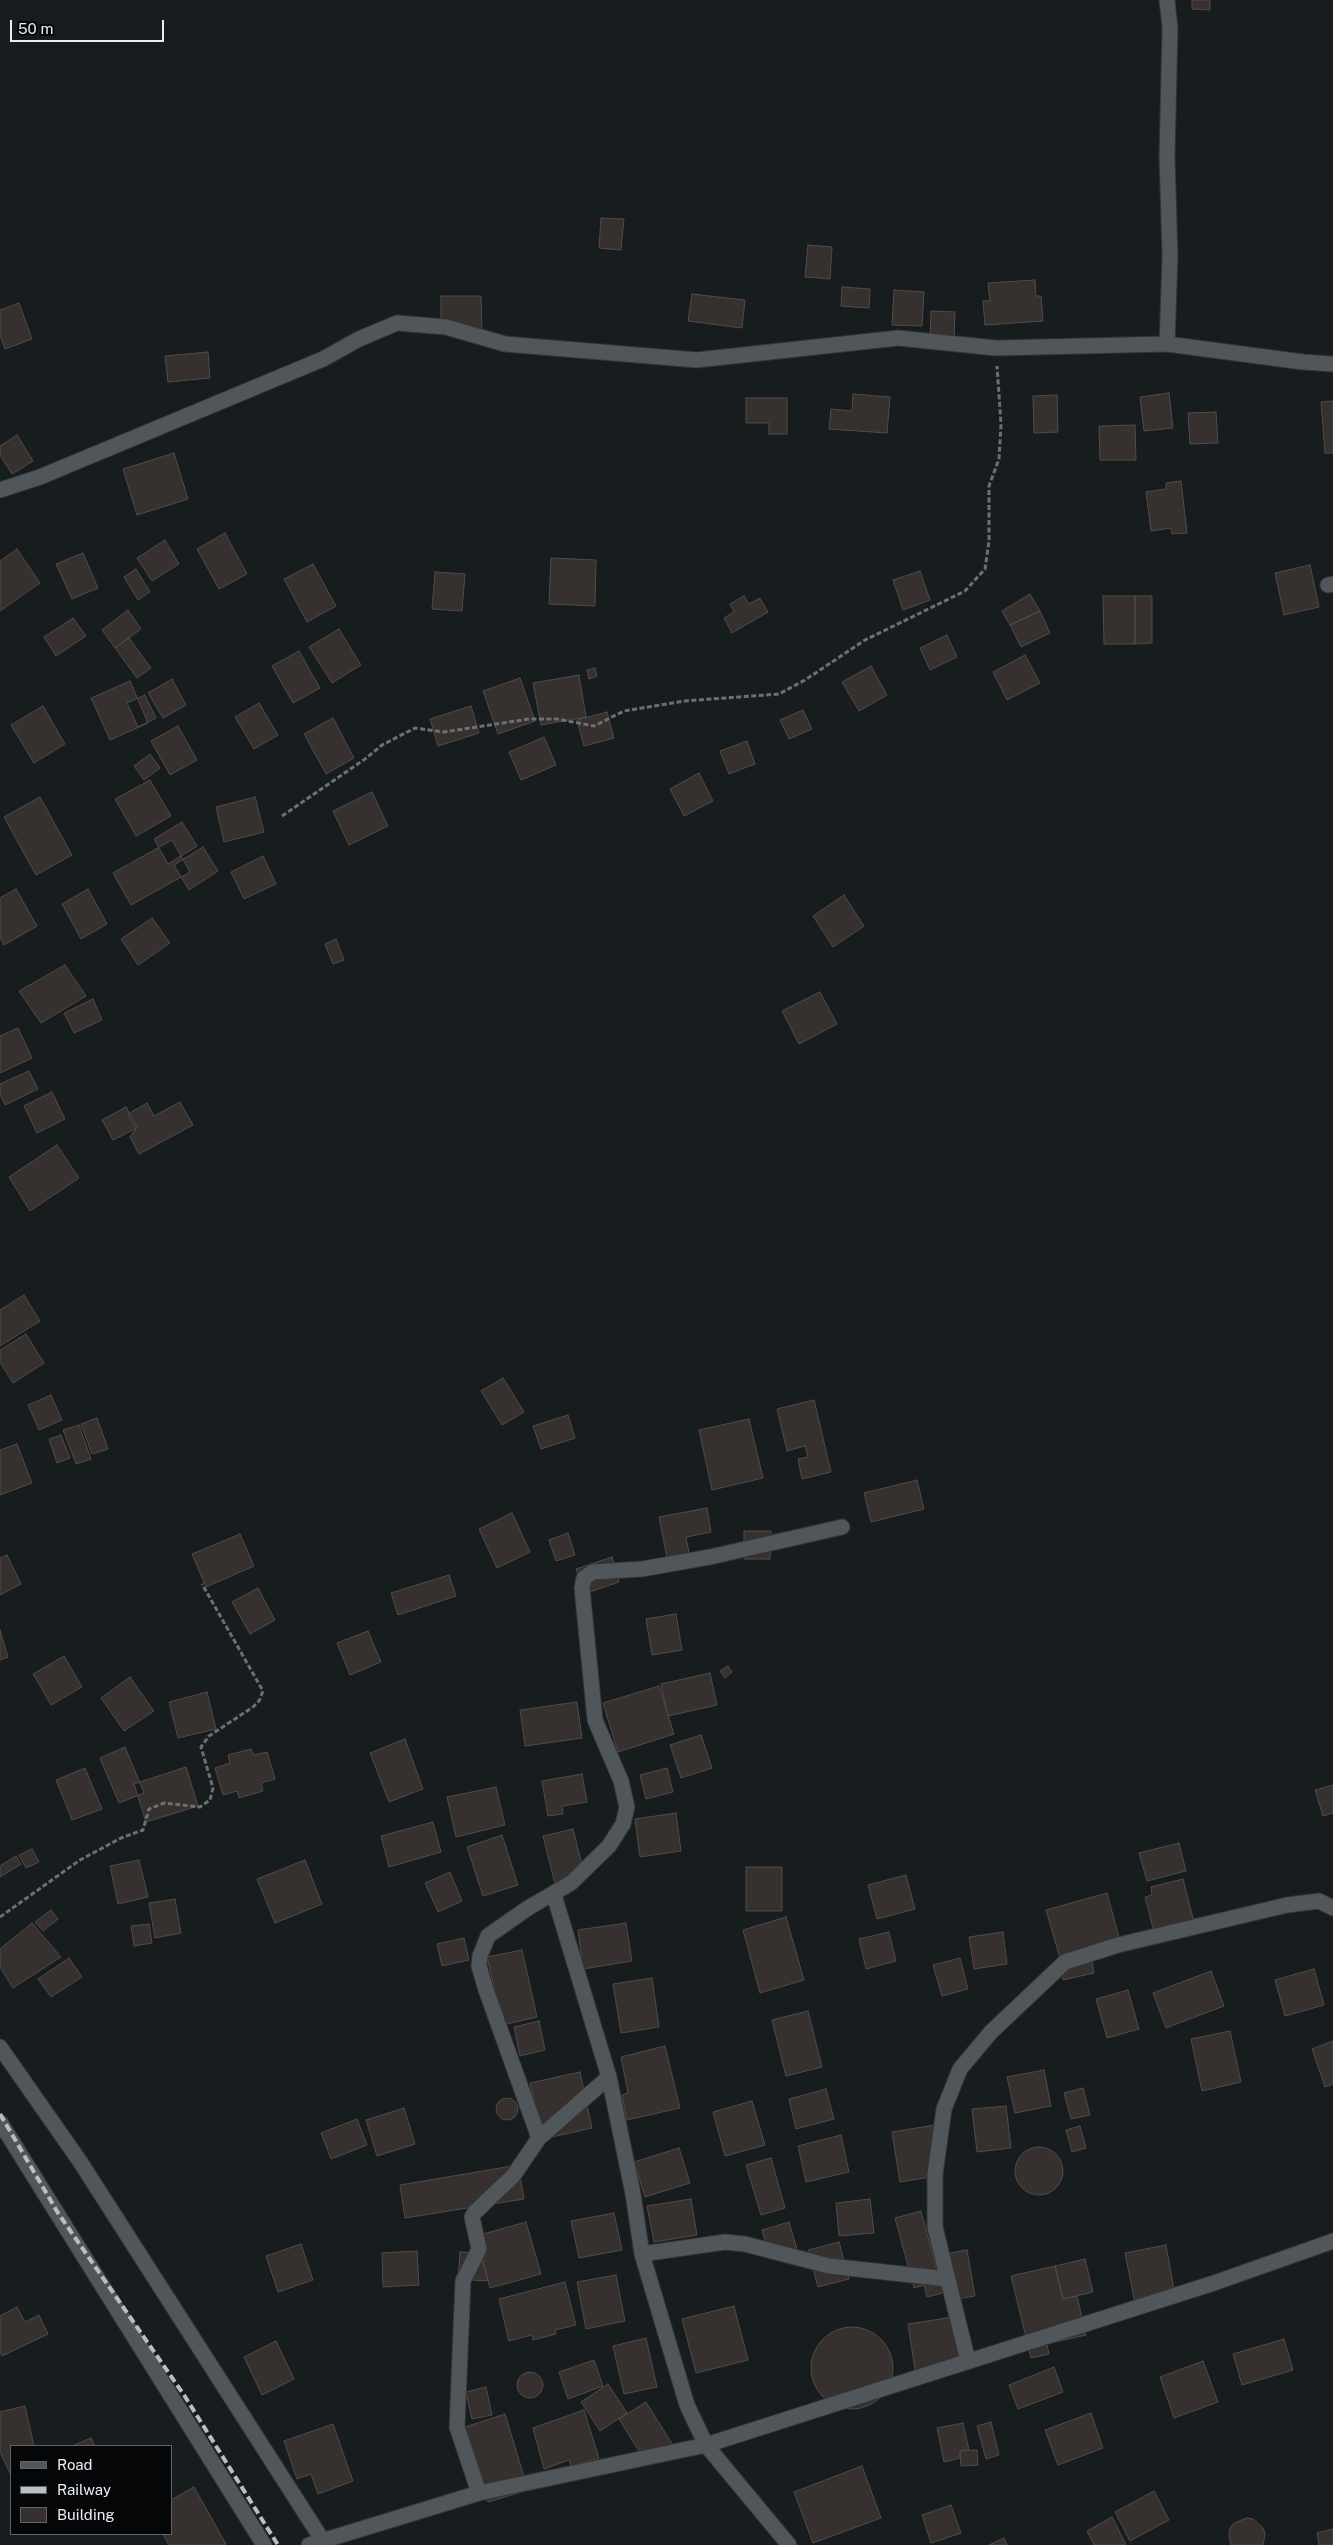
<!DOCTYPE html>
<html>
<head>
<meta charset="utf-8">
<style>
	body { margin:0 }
	#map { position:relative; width:1333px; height:2545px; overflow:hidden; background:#171c1f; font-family:"Public Sans",sans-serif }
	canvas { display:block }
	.legend { position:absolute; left:10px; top:2445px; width:162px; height:90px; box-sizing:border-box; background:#050608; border:1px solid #616365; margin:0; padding:6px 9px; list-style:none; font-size:15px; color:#ebeef1 }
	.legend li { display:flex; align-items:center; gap:10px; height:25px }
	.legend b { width:25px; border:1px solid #616365 }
	.scale { position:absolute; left:10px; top:20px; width:154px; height:22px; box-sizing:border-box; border:2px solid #ebeef1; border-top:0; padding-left:6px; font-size:15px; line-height:18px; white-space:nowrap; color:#ebeef1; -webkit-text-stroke:4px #050608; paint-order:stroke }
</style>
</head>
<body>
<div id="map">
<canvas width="1333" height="2545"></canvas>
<ul class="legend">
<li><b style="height:6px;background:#505659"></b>Road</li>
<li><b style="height:6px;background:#bbbec1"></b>Railway</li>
<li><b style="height:14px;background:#36302e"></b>Building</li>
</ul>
<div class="scale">50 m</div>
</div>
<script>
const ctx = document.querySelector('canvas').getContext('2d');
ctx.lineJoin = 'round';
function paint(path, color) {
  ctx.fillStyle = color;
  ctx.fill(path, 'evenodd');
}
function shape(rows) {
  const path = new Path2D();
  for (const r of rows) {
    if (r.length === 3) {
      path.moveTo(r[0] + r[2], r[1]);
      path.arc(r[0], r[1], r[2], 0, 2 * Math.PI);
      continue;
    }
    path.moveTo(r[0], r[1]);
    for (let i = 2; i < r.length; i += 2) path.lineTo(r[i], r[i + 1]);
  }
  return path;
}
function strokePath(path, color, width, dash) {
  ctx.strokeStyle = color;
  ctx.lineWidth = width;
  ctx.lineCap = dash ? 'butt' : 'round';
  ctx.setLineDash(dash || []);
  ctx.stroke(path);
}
const building = shape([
	[1192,0,1210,0,1210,10,1192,9,1192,0],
	[601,218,624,219,621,250,599,248,601,218],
	[808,245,832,247,830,279,805,277,808,245],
	[1035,280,1036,296,1041,296,1043,321,985,325,983,301,990,301,988,283,1035,280],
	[842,287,870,289,869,308,841,306,842,287],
	[894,290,924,292,922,326,892,325,894,290],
	[692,294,745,300,742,328,688,321,692,294],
	[441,296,481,296,482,331,441,331,441,296],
	[19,303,32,339,5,349,0,335,0,310,19,303],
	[931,311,955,312,954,343,930,343,931,311],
	[208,352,210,378,168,382,165,356,208,352],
	[1169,393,1173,428,1144,431,1140,397,1169,393],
	[853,394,890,397,887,433,829,429,831,409,852,411,853,394],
	[1057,395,1058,432,1034,433,1033,396,1057,395],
	[746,398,787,398,787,434,769,434,769,423,746,423,746,398],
	[1333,401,1333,453,1325,453,1321,402,1333,401],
	[1216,412,1218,443,1190,444,1188,413,1216,412],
	[1135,425,1136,460,1100,460,1099,426,1135,425],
	[17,435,33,461,12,474,0,455,0,446,17,435],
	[174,453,188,499,137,515,123,469,174,453],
	[1181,481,1187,533,1172,534,1171,528,1151,531,1146,492,1166,489,1166,483,1181,481],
	[225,533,247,574,219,589,197,549,225,533],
	[165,540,179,564,152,581,137,558,165,540],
	[17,549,40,583,0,611,0,561,17,549],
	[83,553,98,588,72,599,56,564,83,553],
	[551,558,596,560,595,606,549,604,551,558],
	[313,564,336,606,307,622,284,579,313,564],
	[1310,565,1319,607,1284,615,1275,573,1310,565],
	[136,569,150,592,138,600,124,577,136,569],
	[920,571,930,600,903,610,893,580,920,571],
	[435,572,465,574,462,611,432,609,435,572],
	[1030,594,1040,611,1010,625,1002,611,1030,594],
	[744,596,749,604,760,598,768,612,732,633,724,618,734,612,730,604,744,596],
	[1103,596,1135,596,1135,644,1104,644,1103,596],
	[1135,596,1152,596,1152,643,1135,644,1135,596],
	[128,610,141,629,115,648,102,630,128,610],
	[1040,611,1050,633,1021,647,1010,625,1040,611],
	[73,618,86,636,56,656,44,637,73,618],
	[339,629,361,665,332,683,309,647,339,629],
	[947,635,957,657,930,670,920,648,947,635],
	[129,638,151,668,137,678,115,648,129,638],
	[299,651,320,688,293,703,272,666,299,651],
	[1025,655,1040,683,1007,700,993,672,1025,655],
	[871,666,887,695,859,711,842,682,871,666],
	[595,668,597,676,589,679,587,670,595,668],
	[579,675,586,717,541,725,533,683,579,675],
	[520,678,535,721,498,734,483,691,520,678],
	[172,679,186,705,163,718,148,693,172,679],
	[130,681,148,723,110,740,91,698,130,681],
	[145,695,156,718,138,727,127,703,145,695],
	[259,703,278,735,254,749,235,717,259,703],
	[43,706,65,744,34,763,11,725,43,706],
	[471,706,479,733,438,746,430,719,471,706],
	[803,710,812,729,789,739,780,720,803,710],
	[607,712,614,738,584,746,577,720,607,712],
	[333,718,354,758,326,774,304,734,333,718],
	[178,726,197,760,170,775,151,741,178,726],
	[544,737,556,765,521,780,509,752,544,737],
	[747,741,755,764,729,774,720,751,747,741],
	[150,754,160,768,144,780,134,766,150,754],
	[699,773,713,801,684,816,670,789,699,773],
	[150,780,171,816,136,836,115,799,150,780],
	[372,792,388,826,349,845,333,811,372,792],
	[40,797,72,855,36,875,4,817,40,797],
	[255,797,264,832,224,842,216,807,255,797],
	[182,822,197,846,168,864,154,839,182,822],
	[172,840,190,872,131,905,113,873,172,840],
	[203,847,218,871,189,890,174,865,203,847],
	[263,856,276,884,244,899,231,872,263,856],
	[16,889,37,926,4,945,0,938,0,898,16,889],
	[88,889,107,924,81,939,62,904,88,889],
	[844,895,864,926,833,947,813,916,844,895],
	[152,918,170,943,138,965,121,939,152,918],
	[336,939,344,960,333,964,325,944,336,939],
	[65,965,86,996,41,1023,19,991,65,965],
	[820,992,837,1024,799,1044,782,1011,820,992],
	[93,999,102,1020,74,1033,64,1013,93,999],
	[18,1028,32,1058,0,1073,0,1036,18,1028],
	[29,1071,38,1089,5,1105,0,1094,0,1084,29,1071],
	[52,1092,65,1119,37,1133,24,1106,52,1092],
	[180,1102,193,1125,139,1154,130,1137,136,1129,128,1114,147,1103,154,1116,180,1102],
	[126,1107,137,1128,113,1140,102,1120,126,1107],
	[57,1145,79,1178,30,1211,9,1177,57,1145],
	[24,1295,40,1321,0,1346,0,1310,24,1295],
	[26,1334,44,1363,13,1383,0,1362,0,1350,26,1334],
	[503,1378,524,1412,502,1425,481,1391,503,1378],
	[51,1395,62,1420,39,1430,28,1405,51,1395],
	[814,1400,831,1472,802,1479,798,1459,808,1457,805,1446,787,1451,777,1409,814,1400],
	[568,1415,575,1438,541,1449,533,1426,568,1415],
	[97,1418,108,1449,92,1454,81,1424,97,1418],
	[749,1419,763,1478,712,1490,699,1430,749,1419],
	[79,1425,91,1459,76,1464,63,1430,79,1425],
	[61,1435,70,1458,57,1463,49,1439,61,1435],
	[17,1444,32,1483,0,1495,0,1450,17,1444],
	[917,1480,924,1509,871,1522,864,1493,917,1480],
	[707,1508,711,1532,686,1537,691,1563,669,1568,659,1517,707,1508],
	[512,1513,530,1552,497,1568,479,1529,512,1513],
	[744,1531,771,1531,770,1559,744,1559,744,1531],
	[568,1533,575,1555,556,1561,549,1540,568,1533],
	[240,1534,254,1566,206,1587,192,1554,240,1534],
	[7,1555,21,1584,0,1595,0,1558,7,1555],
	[612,1557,619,1582,584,1594,576,1569,612,1557],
	[449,1575,456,1596,398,1615,391,1593,449,1575],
	[258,1588,275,1620,250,1634,232,1602,258,1588],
	[676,1614,682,1650,652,1655,646,1619,676,1614],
	[0,1630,8,1657,0,1660,0,1630],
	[368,1631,381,1662,350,1675,337,1643,368,1631],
	[64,1656,82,1687,51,1705,33,1674,64,1656],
	[728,1666,732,1672,725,1678,720,1671,728,1666],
	[710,1673,717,1705,668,1716,661,1684,710,1673],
	[130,1677,154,1711,124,1731,101,1698,130,1677],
	[659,1686,674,1734,618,1752,603,1703,659,1686],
	[207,1692,216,1729,178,1738,169,1702,207,1692],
	[577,1702,582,1738,525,1746,520,1710,577,1702],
	[701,1735,712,1768,681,1778,670,1745,701,1735],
	[405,1739,423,1789,389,1802,370,1753,405,1739],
	[125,1747,144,1793,119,1803,100,1758,125,1747],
	[251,1749,254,1755,267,1752,275,1779,261,1783,263,1791,239,1798,237,1791,223,1795,215,1768,230,1763,228,1755,251,1749],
	[186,1767,198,1806,146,1822,134,1784,186,1767],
	[85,1768,102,1809,72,1820,56,1780,85,1768],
	[667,1768,673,1792,646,1799,640,1775,667,1768],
	[582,1774,587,1802,562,1806,563,1814,548,1816,542,1781,582,1774],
	[1333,1785,1333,1813,1323,1816,1315,1790,1333,1785],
	[496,1787,505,1825,456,1837,447,1797,496,1787],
	[676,1813,681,1851,640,1857,635,1819,676,1813],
	[433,1822,441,1852,389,1867,381,1836,433,1822],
	[573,1829,585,1877,555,1884,543,1836,573,1829],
	[502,1835,518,1885,483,1896,467,1847,502,1835],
	[1179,1843,1186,1871,1147,1881,1139,1853,1179,1843],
	[32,1849,39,1862,26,1868,19,1855,32,1849],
	[16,1856,21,1864,0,1877,0,1866,16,1856],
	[139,1860,148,1897,118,1904,110,1866,139,1860],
	[305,1860,322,1904,275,1923,257,1879,305,1860],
	[746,1867,782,1867,782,1911,746,1911,746,1867],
	[450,1872,462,1901,438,1912,425,1883,450,1872],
	[906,1875,915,1909,877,1919,868,1885,906,1875],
	[1183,1879,1196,1930,1156,1940,1145,1897,1152,1895,1151,1887,1183,1879],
	[1107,1893,1120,1941,1060,1958,1046,1910,1107,1893],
	[175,1899,181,1933,155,1938,149,1903,175,1899],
	[51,1910,58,1919,43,1931,35,1922,51,1910],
	[786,1917,804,1980,760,1993,743,1930,786,1917],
	[32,1923,61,1957,13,1988,0,1967,0,1949,32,1923],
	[626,1923,632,1961,583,1969,578,1930,626,1923],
	[149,1924,152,1943,134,1946,131,1926,149,1924],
	[889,1932,896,1961,866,1969,859,1939,889,1932],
	[1003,1932,1007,1964,974,1969,969,1937,1003,1932],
	[464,1938,469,1960,442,1966,437,1944,464,1938],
	[522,1950,537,2017,503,2025,487,1957,522,1950],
	[1091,1955,1094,1973,1063,1980,1059,1963,1091,1955],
	[69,1958,82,1977,51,1997,38,1979,69,1958],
	[960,1958,968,1989,942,1996,933,1965,960,1958],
	[1314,1969,1324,2005,1285,2016,1275,1980,1314,1969],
	[1211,1971,1224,2006,1166,2028,1153,1993,1211,1971],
	[652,1978,659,2027,621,2033,613,1984,652,1978],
	[1128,1990,1139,2029,1107,2038,1096,1999,1128,1990],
	[808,2011,822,2067,786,2076,772,2020,808,2011],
	[539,2021,545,2050,520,2056,514,2027,539,2021],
	[1230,2031,1241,2082,1202,2091,1191,2039,1230,2031],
	[1333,2041,1333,2084,1325,2087,1312,2049,1333,2041],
	[665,2046,680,2108,627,2120,622,2095,628,2093,621,2057,665,2046],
	[1044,2070,1051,2106,1015,2113,1007,2077,1044,2070],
	[580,2072,592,2128,543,2139,530,2083,580,2072],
	[1083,2088,1090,2115,1071,2119,1064,2093,1083,2088],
	[826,2089,834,2119,796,2129,789,2099,826,2089],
	[507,2109,11],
	[752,2101,765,2145,725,2156,713,2112,752,2101],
	[1006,2106,1011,2148,977,2152,972,2109,1006,2106],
	[404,2108,415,2144,377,2156,366,2120,404,2108],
	[357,2119,367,2145,331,2159,321,2133,357,2119],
	[935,2125,943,2175,900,2182,892,2132,935,2125],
	[1080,2126,1086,2148,1072,2152,1066,2130,1080,2126],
	[841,2135,849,2172,806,2182,798,2146,841,2135],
	[1039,2171,24],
	[679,2148,690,2183,645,2197,634,2162,679,2148],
	[771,2158,785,2208,761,2215,746,2165,771,2158],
	[518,2165,524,2199,405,2218,400,2185,518,2165],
	[691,2199,697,2235,654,2242,647,2206,691,2199],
	[870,2199,874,2233,839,2236,836,2203,870,2199],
	[921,2211,943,2293,927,2297,924,2285,914,2288,895,2218,921,2211],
	[614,2213,622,2250,579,2258,571,2221,614,2213],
	[526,2222,541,2274,490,2288,476,2236,526,2222],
	[789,2222,797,2249,770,2257,762,2230,789,2222],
	[839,2242,849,2279,818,2287,808,2250,839,2242],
	[301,2244,313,2280,278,2292,266,2256,301,2244],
	[1166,2245,1175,2295,1135,2303,1125,2253,1166,2245],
	[967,2250,975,2296,952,2300,944,2254,967,2250],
	[417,2251,419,2285,383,2287,382,2253,417,2251],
	[460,2252,481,2253,488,2281,458,2279,460,2252],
	[1085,2259,1093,2292,1063,2299,1055,2266,1085,2259],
	[1055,2266,1063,2299,1077,2296,1086,2335,1047,2344,1049,2354,1031,2358,1011,2276,1055,2266],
	[616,2275,625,2321,586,2329,577,2282,616,2275],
	[565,2282,576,2325,555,2330,556,2334,533,2340,532,2335,509,2341,499,2299,565,2282],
	[734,2306,748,2360,696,2373,682,2319,734,2306],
	[17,2307,25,2322,39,2315,48,2334,2,2356,0,2352,0,2316,17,2307],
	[953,2317,961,2369,916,2376,908,2324,953,2317],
	[852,2368,41],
	[646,2338,657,2387,624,2394,613,2346,646,2338],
	[1284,2339,1293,2370,1242,2385,1233,2354,1284,2339],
	[276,2341,294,2379,262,2395,244,2357,276,2341],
	[594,2360,603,2386,568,2399,559,2372,594,2360],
	[1203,2361,1218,2402,1174,2418,1160,2377,1203,2361],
	[1054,2367,1063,2392,1018,2409,1009,2385,1054,2367],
	[530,2385,13],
	[608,2384,627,2413,600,2431,581,2402,608,2384],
	[486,2387,492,2415,472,2419,466,2392,486,2387],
	[646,2402,676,2450,645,2461,619,2419,646,2402],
	[25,2406,34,2446,11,2446,11,2475,0,2452,0,2412,25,2406],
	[584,2410,599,2458,571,2466,569,2460,544,2469,533,2428,584,2410],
	[1091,2413,1103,2448,1058,2465,1045,2430,1091,2413],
	[505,2414,528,2490,488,2502,465,2427,505,2414],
	[991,2422,999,2455,986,2459,977,2426,991,2422],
	[963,2423,969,2450,960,2451,960,2458,944,2462,937,2428,963,2423],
	[333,2424,353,2481,318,2494,311,2474,297,2479,284,2441,333,2424],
	[91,2438,95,2446,72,2446,91,2438],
	[977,2450,978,2465,961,2466,960,2451,977,2450],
	[862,2466,881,2518,813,2543,794,2492,862,2466],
	[194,2487,226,2544,224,2545,169,2545,163,2534,171,2534,171,2500,194,2487],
	[1154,2491,1169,2520,1130,2541,1115,2512,1154,2491],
	[951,2505,961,2533,931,2543,922,2515,951,2505],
	[1112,2517,1126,2545,1094,2545,1087,2531,1112,2517],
	[1247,2518,1253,2519,1263,2528,1265,2534,1263,2545,1231,2545,1229,2535,1230,2528,1234,2523,1247,2518],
	[1333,2529,1333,2545,1319,2545,1317,2533,1333,2529],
	[1004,2538,1007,2545,989,2545,1004,2538]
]);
paint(building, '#36302e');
strokePath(building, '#524c49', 1);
const minor = shape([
	[1167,344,1170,256,1167,157,1170,28,1167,0],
	[0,490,40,477,323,359,359,339,397,323,446,327,505,344,697,360,898,338,996,348,1167,344,1303,362,1333,364],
	[1328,585,1333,584],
	[554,1895,609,2077,633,2194,642,2254,687,2405,706,2445,789,2545],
	[0,2047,81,2163,323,2541],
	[0,2122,264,2545],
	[539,2138,486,1990,479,1966,480,1956,488,1936,528,1908,571,1883,609,1846,623,1824,627,1807,621,1781,595,1720,582,1588,584,1578,593,1572,642,1569,710,1557,842,1527],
	[642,2254,725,2242,745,2244,829,2266,948,2279],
	[968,2361,935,2227,935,2174,944,2109,960,2069,991,2032,1065,1962,1118,1945,1287,1905,1319,1901,1333,1908],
	[479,2493,457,2427,463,2281,479,2249,472,2217,475,2212,513,2176,539,2138,609,2077],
	[309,2545,479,2493,706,2445,1214,2283,1333,2241]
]);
strokePath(minor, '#323537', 17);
strokePath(shape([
	[282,816,365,759,382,745,415,728,444,732,529,719,557,719,594,726,624,711,684,701,779,694,805,680,865,640,965,591,985,569,989,541,989,486,999,459,1001,424,997,366],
	[0,1917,80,1860,121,1838,143,1830,149,1809,164,1803,200,1807,210,1800,213,1788,201,1747,209,1736,253,1707,259,1701,263,1691,202,1584]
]), '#6c7073', 3, [5, 2.5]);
strokePath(minor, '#505659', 15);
strokePath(shape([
	[0,2114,58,2213,184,2395,278,2545]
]), '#bbbec1', 4, [8, 4]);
</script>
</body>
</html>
